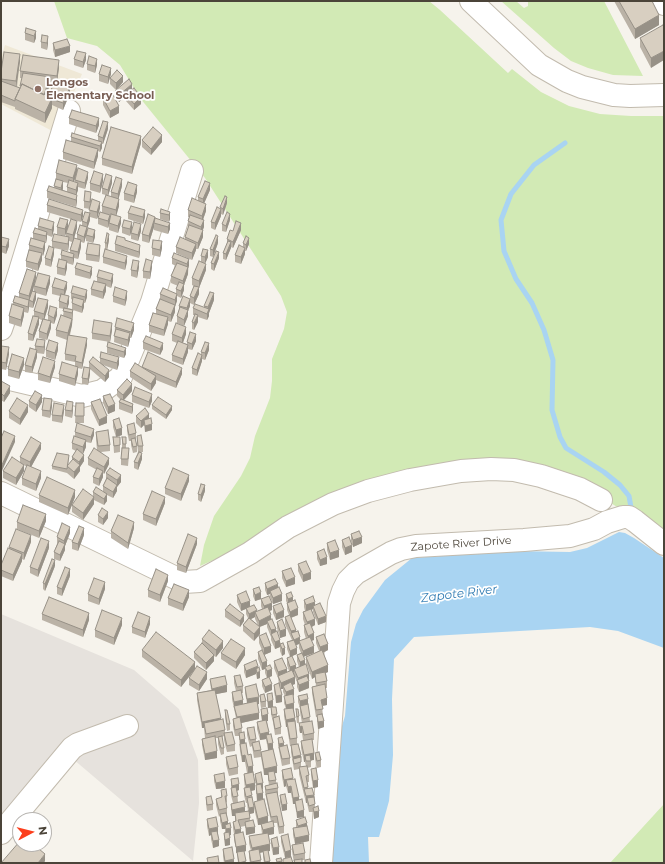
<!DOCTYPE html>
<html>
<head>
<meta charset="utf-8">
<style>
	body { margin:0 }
	#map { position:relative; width:665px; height:864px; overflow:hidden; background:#f6f3ec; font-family:Montserrat,sans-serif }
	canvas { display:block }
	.frame { position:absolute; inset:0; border:2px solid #4b4439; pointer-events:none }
	.north { position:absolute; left:12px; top:812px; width:40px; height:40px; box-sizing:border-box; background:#fff; border:1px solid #b7b4b0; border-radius:50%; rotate:83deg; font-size:11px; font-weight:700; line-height:16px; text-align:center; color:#4b4439 }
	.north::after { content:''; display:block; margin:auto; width:14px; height:18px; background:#fc3f1d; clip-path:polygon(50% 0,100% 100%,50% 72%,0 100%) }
</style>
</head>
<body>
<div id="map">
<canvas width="665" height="864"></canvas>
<div class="frame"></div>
<div class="north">N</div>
</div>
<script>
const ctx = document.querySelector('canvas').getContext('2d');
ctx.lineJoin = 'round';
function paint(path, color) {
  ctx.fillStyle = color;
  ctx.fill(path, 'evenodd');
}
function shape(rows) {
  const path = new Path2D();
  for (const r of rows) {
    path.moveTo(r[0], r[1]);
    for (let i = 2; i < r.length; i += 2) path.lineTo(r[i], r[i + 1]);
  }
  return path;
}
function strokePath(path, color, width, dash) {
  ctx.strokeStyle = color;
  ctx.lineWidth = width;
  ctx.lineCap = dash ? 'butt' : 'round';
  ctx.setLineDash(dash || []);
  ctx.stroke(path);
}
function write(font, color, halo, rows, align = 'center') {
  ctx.font = font + ' Montserrat,sans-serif';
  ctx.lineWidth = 3.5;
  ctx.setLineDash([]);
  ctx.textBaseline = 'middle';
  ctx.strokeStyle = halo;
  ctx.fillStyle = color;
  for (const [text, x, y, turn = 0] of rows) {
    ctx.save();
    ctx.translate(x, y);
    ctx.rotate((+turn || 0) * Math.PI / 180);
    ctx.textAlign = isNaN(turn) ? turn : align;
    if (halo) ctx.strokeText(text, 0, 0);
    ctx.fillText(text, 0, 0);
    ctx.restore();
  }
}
paint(shape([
	[1,614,134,670,179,709,198,760,199,803,193,861,73,759,1,840]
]), '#e6e2dd');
paint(shape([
	[5,45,82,74,56,133,1,104,1,58]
]), '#efe8d6');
paint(shape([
	[54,1,429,1,440,10,508,73,512,69,541,92,569,106,600,114,631,116,664,116,664,536,601,497,480,463,250,544,200,566,204,545,214,516,241,476,250,458,255,436,270,398,272,381,272,359,284,329,287,312,281,296,205,178,140,98,120,65,97,46,67,38],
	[501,1,516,1,524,8,528,6,528,1,604,1,643,76,613,75,588,68,571,61,554,48],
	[664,804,664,863,610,863]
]), '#d2eab5');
paint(shape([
	[619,532,625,533,634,538,664,558,664,648,618,631,590,627,414,637,394,659,392,699,393,755,389,801,379,837,368,837,369,863,330,863,339,736,345,716,351,642,356,624,363,610,385,580,412,558,514,551,570,552,587,548]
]), '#a9d4f2');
strokePath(shape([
	[565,143,534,165,511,194,501,220,504,251,516,279,532,303,544,330,553,360,552,410,560,437,566,448,604,472,620,485,629,496,632,513]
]), '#a9d4f2', 5);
const minor = shape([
	[471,1,539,65,567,81,582,87,614,95,630,96,664,95],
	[662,1,664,4],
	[1,329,13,294,69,111],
	[1,377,82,396,102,391,121,377,152,302,192,171],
	[1,493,184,582,200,581,250,553,288,527,333,504,368,491,410,480,461,471,491,469,514,470,541,476,580,489,601,500],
	[1,833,72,748,78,744,127,726],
	[321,863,339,603,343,591,348,581,356,573,391,553,401,549,416,546,524,540,570,536,594,529,607,522,623,517,629,517,635,521,664,544]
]);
strokePath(minor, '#c2bbae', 24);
strokePath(minor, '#fff', 22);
paint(shape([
	[614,1,652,1,659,25,635,39],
	[664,27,651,68,640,47,640,38],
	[26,28,36,38,34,43,25,40,25,33],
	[41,42,48,43,47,50,41,48],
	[53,43,70,52,55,57,53,50],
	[74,59,86,60,83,68,74,65],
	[20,61,17,87,20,89,22,78,20,78,20,71,59,67,57,82,70,93,63,110,52,105,52,108,45,123,15,109,15,107,1,102,1,72],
	[50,82,54,83,48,97,46,96,50,84],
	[87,64,97,65,95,73,87,70],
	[99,74,111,74,108,84,99,81],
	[110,78,123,82,117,90,132,89,141,104,134,110,126,101,126,96,119,102,115,97,115,91,116,90,110,84],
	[103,98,119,113,110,118,103,105],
	[69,118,99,125,96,133,69,124],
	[108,129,103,144,102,144,102,148,100,152,98,151,98,156,94,169,63,159,63,152,71,141,71,137,98,141,98,136],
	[142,140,162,142,151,155,142,147],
	[141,143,132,174,102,165,102,158],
	[77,172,74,182,75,182,75,180,88,178,85,189,78,187,78,190,76,195,77,201,76,207,47,198,47,191,54,188,56,180,56,173],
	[63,182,68,183,67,187,67,192,63,190],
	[103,181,100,193,90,190,90,183],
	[112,183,108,196,111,197,111,192,122,186,118,199,119,206,116,215,121,223,118,233,109,230,109,226,108,228,98,224,98,218,110,219,111,215,102,213,102,206,106,195,102,194,102,188],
	[210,190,204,203,206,211,203,220,204,227,203,230,203,237,198,249,196,249,196,250,192,260,176,253,176,247,185,239,185,237,188,228,188,221,189,217,188,217,188,210,198,201,198,197],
	[137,192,134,203,124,200,124,193],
	[49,199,83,216,81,222,47,212,47,205],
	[91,199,90,208,100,208,97,219,90,217,90,220,87,229,87,233,95,237,93,243,86,241,86,235,84,243,81,242,81,247,78,259,74,258,73,265,67,263,67,268,65,276,57,274,57,267,61,259,61,255,70,252,70,250,72,242,69,241,68,251,54,248,54,254,51,267,45,265,45,258,52,247,52,241,66,237,66,233,77,228,74,238,77,239,77,234,82,225,82,221,89,213,90,209,84,208,84,201],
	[227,203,223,215,221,214,221,216,215,230,211,228,211,222,220,209,220,207],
	[170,212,170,219,169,222,160,219,160,213],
	[128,213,145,217,143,224,128,219],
	[155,219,170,223,170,229,168,234,154,230,154,227,149,243,142,241,142,234],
	[230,220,226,232,222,231,222,224],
	[38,226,54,229,52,237,47,235,46,243,45,243,45,249,43,256,42,255,42,260,38,271,26,267,26,261,29,252,29,245,33,238,33,233,38,229],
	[57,227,68,227,65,236,57,234],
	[122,227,132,229,130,236,122,233],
	[241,230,233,248,231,247,226,260,223,259,223,253,227,243,227,239,233,231],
	[141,231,138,241,131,239,131,233],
	[1,237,9,246,6,254,1,252],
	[109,240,107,250,127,262,125,270,103,263,103,257,105,250,105,243],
	[125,240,140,252,139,258,115,251,115,244],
	[218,243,213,257,210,256,210,249],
	[243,243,249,244,246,251,245,251,245,254,241,264,235,262,235,255,243,247],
	[152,248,162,248,160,257,152,255],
	[100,252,99,262,86,260,86,254],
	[201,256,208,257,205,263,206,270,199,288,199,294,194,305,190,303,190,306,188,311,188,316,184,326,177,323,177,316,179,310,179,306,190,299,190,296,194,286,192,285,192,278,201,261],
	[172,258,189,259,188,274,184,285,184,290,181,298,177,296,177,301,175,305,175,312,171,322,168,321,168,324,164,336,149,332,149,325,156,314,156,309,160,299,160,294,176,294,176,289,178,286,171,283,171,276,176,266,172,264],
	[219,258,214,271,211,269,211,263],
	[77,263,92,274,90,279,75,275,75,268],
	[139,267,137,278,131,276,131,270],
	[152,267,150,279,143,278,143,271],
	[97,277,113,281,111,288,106,286,106,291,103,299,91,295,91,289,97,282],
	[36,278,33,291,34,292,34,286,50,283,46,296,36,293,36,299,33,308,29,307,29,302,29,307,28,313,24,312,24,315,21,327,9,323,9,316,13,305,13,302,19,298,19,293],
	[52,287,67,288,65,295,69,303,67,308,72,309,72,303,73,300,71,299,71,293,87,297,85,303,84,303,84,307,82,313,73,310,72,325,70,335,87,345,82,369,78,368,78,374,75,386,59,381,59,374,75,366,75,362,65,360,65,354,67,340,56,336,56,330,63,316,64,309,59,308,59,301,60,296,52,294],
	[113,296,127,298,125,306,113,302],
	[214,300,209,313,209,316,207,320,198,317,198,322,194,330,192,329,192,322,195,315,193,315,193,308,204,308,204,306],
	[48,307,44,319,48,320,48,315,57,315,54,324,51,323,51,328,47,340,39,338,39,331,42,320,39,319,39,324,33,341,28,340,28,333,34,316,34,311],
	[115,327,134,330,131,338,130,338,128,347,114,342],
	[112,330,110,342,92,339,92,333],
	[172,334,186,334,183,343,187,344,187,342,196,341,192,350,188,349,188,352,183,365,172,361,172,355,177,343,172,341],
	[143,342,163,349,160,355,143,349],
	[1,346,9,354,6,370,1,369],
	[35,346,45,346,44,354,37,353,37,357,32,373,25,372,25,365,35,350],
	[107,347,126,348,126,354,124,358,107,353],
	[46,350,58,350,55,360,46,357],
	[209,350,205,360,202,359,202,361,197,376,192,374,192,368,201,354,201,352],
	[101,352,119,364,117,370,103,365,109,377,105,382,90,369,90,374,88,385,82,384,82,378,89,367,89,362,100,362,100,358],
	[24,365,19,379,8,376,8,369],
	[55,367,50,383,38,380,38,373],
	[142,367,182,374,176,388,156,380,156,383,151,391,130,377,130,371],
	[1,381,10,393,4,402,1,400],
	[117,390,132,391,124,400,133,404,133,410,132,414,119,409,119,402,120,399,117,396],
	[132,395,152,401,149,408,132,402],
	[103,396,115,411,108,414,103,403],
	[29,401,42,402,36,412,29,407],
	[91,402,107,423,99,426,91,409],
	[76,403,84,403,84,423,75,423],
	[152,405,172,410,166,419,152,409],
	[52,406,50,418,42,416,42,410],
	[73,409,72,418,65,416,65,410],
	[9,411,28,412,20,425,9,418],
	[64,411,62,423,52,421,52,415],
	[136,416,149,419,152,430,145,432,144,425,141,428,136,423],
	[113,420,122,435,116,437,113,427],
	[127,425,136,433,136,440,135,440,137,446,137,452,133,453,131,445,131,441,129,441,127,431],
	[75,432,94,435,91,443,86,442,86,447,83,454,84,461,80,467,80,471,74,479,67,473,52,469,52,466,69,458,68,465,72,460,72,457,76,451,72,449,72,443,75,436],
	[96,432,110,445,110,451,101,452,109,464,104,474,103,473,103,477,99,486,93,483,93,477,97,470,88,465,88,458,97,450,96,439],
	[137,436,143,446,143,452,141,452,142,459,138,470,134,468,134,462,138,452,137,442],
	[113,437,120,445,120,452,114,453],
	[122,437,126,444,126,448,129,455,128,466,121,465,121,459,122,448],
	[41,449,31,467,41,478,36,491,22,485,22,478,27,467,24,465,24,471,16,485,3,478,3,471,20,463,20,457],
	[106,473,121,482,117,487,117,491,113,498,107,495,107,501,104,505,94,500,94,504,83,520,72,512,72,505,93,496,93,492,103,492,103,486,106,479],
	[189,481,181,501,165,494,165,488],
	[205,491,201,502,198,500,198,494],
	[39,495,75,497,68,515,39,502],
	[165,503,156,526,143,520,143,514],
	[98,515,108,518,103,525,98,522],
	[46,521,39,538,17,529,17,522],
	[134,528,128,549,111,538,111,531],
	[70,533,65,546,65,550,60,561,54,559,54,552,57,544,57,537],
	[351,534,362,543,353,547,351,541],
	[84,535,78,551,72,549,72,542],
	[342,540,352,552,345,555,342,547],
	[31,542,24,560,22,559,22,561,13,581,1,576,1,565,9,549,9,547],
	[327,543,339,557,330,560,327,550],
	[197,544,186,573,177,570,177,563],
	[49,548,38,577,30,573,30,567],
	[317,552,327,564,320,566,317,559],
	[298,564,311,579,303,582,298,571],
	[55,566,45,591,43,589,43,583],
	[282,571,295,584,286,587,282,578],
	[70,576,62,596,57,594,57,587],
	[168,581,160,602,148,597,148,590],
	[265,583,278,588,282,601,273,604,270,597,270,594,267,595,265,590],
	[105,589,99,605,88,601,88,594],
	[253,589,261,599,272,610,269,611,271,619,285,654,282,656,280,651,280,647,275,649,271,640,271,637,267,627,267,624,260,627,260,634,254,641,243,631,243,625,248,618,246,614,246,609,241,611,237,602,237,595,257,612,262,609,261,606,261,599,255,601,253,596],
	[255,617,255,619,258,625,251,619],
	[286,594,293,601,298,615,291,618,296,631,300,641,306,639,304,632,304,625,305,625,303,619,303,612,305,611,304,607,304,600,315,605,326,622,318,625,313,612,313,609,312,610,315,625,312,627,314,640,311,641,314,653,303,657,305,665,309,680,308,681,309,688,299,692,297,687,297,682,295,677,295,684,292,685,294,695,293,696,294,709,297,738,297,744,301,762,301,767,306,766,305,762,304,762,301,748,301,741,303,740,302,733,300,733,299,730,299,723,302,723,300,712,300,708,298,702,298,696,308,706,310,721,314,733,314,740,312,740,314,760,311,760,311,767,307,768,309,775,309,782,307,782,308,789,314,797,315,807,319,817,314,819,313,812,309,812,307,803,306,803,299,774,299,769,294,770,291,752,291,746,290,746,287,727,286,727,284,716,284,709,286,709,284,703,285,696,283,692,283,689,281,689,280,685,282,702,276,703,274,691,274,685,279,684,278,678,274,668,274,661,287,672,289,671,287,665,287,658,290,657,287,649,287,642,292,640,291,638,285,624,285,617,289,615,287,610,287,603,286,601],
	[299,644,299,648,301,653,297,655,297,661,299,667,296,668,292,656,297,654,296,645],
	[189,597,183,611,168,605,168,598],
	[273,606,284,617,276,620,273,613],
	[225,610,244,621,240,627,225,617],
	[42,614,89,620,83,637,42,620],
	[277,622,286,636,280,638,277,628],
	[150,624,145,638,132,633,132,627],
	[122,625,114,645,95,637,95,630],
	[259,636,271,652,264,655,259,643],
	[316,637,328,650,323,653,328,672,326,673,327,681,327,688,325,688,327,705,322,706,324,727,318,729,317,722,317,717,316,717,312,693,312,687,316,686,315,677,312,679,306,663,306,657,319,651,316,643],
	[202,639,223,648,216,657,214,656,214,661,206,670,194,658,194,652,202,644],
	[142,650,195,668,207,679,199,691,189,685,189,678,195,669,181,687,142,657],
	[258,652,267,666,272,676,267,678,265,673,265,669,262,670,258,659],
	[221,653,245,655,236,669,221,659],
	[244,665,258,668,260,678,257,679,256,674,246,678,244,672],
	[234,676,243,686,243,693,241,693,243,704,247,703,245,693,245,687,259,704,257,704,259,719,241,723,242,732,253,772,255,790,251,791,252,795,254,813,250,814,250,821,255,833,246,835,245,826,240,827,241,832,246,851,244,852,246,863,238,863,237,853,234,840,234,834,233,828,233,822,235,821,235,816,232,816,231,810,231,804,233,803,231,795,231,779,239,790,237,791,238,802,245,811,248,811,247,803,246,803,244,795,244,788,245,788,244,780,244,774,247,773,245,762,242,762,240,751,239,736,235,736,233,726,233,719,236,718,232,699,232,692,236,691,234,683],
	[210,679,227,692,216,694,221,720,225,730,225,733,235,744,235,751,227,752,224,740,224,736,222,737,224,748,224,754,221,755,218,744,218,738,215,738,217,758,205,760,202,745,202,739,205,738,204,728,202,728,197,700,197,693,211,690],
	[262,680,272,690,265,693,262,686],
	[267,694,277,714,277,717,281,727,281,734,275,735,273,722,271,714,271,708,268,708,267,700],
	[260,695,266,701,266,707,261,708,260,701],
	[261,709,268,721,267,721,269,734,273,749,277,773,274,773,276,780,276,784,278,788,278,794,277,794,284,826,284,833,279,834,277,823,273,823,274,834,268,835,270,851,268,851,270,863,264,863,263,857,263,852,260,853,261,863,263,863,250,863,249,858,249,851,251,851,249,843,249,836,262,834,261,825,258,825,254,808,254,802,268,822,271,822,265,792,265,786,269,785,268,779,268,775,264,775,261,757,254,758,252,746,250,747,247,735,247,728,256,739,256,742,261,750,261,752,268,750,266,739,260,740,257,729,257,722,262,721,261,716],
	[296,709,299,716,299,723,297,723,296,716],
	[225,710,230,724,230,730,227,731,225,717],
	[278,738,284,746,290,758,290,764,282,766,278,745],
	[315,753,321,760,321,767,317,768,315,759],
	[226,757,238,767,238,774,229,776,226,764],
	[311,769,318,787,313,788,311,775],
	[282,770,293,779,304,817,297,818,295,804,293,804,291,793,288,793,286,786,284,787,282,777],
	[255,774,263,789,262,790,263,799,257,801,256,792,256,785,255,780],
	[214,775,225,788,216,789,214,781],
	[221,790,227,796,227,802,226,803,227,808,227,815,228,824,231,835,229,835,230,845,225,846,224,840,224,833,225,833,225,829,222,829,220,821,220,816,219,817,216,805,216,799,221,798],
	[280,795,287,810,282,811,280,802],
	[206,797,213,804,213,810,207,811,206,804],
	[207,819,218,834,219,846,213,848,211,839,211,835,209,836,207,826],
	[296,820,307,826,309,841,300,843,305,853,305,860,302,860,302,863,294,863,292,851,292,845,295,844,293,835,293,828,296,828],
	[281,836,291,857,285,858,281,842],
	[271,839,279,854,273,855,271,845],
	[223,849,234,863,224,863,223,856]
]), '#bab2a6');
paint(shape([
	[659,15,659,25,635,39,635,29],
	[36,31,36,38,34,43,34,36],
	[48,36,48,43,47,50,47,43],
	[70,46,70,52,55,57,55,50],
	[664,51,664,60,651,68,651,58],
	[86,53,86,60,83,68,83,62],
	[20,54,20,61,16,88,16,81],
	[97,59,97,65,95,73,95,66],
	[59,60,59,67,57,83,57,76],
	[111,68,111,74,108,84,108,77],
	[123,76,123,82,116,90,116,83],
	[50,77,50,84,44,102,44,95],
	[132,84,132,90,126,94,126,96,119,102,119,95],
	[70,87,70,93,63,110,63,103],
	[141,97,141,104,134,110,134,104],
	[52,98,52,108,45,123,45,113],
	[119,106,119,113,110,118,110,111],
	[99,118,99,125,96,133,96,126],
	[108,122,108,129,103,144,103,138],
	[162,135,162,142,151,155,151,149],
	[141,136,141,143,132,174,132,167],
	[102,142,102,148,100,152,100,146],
	[98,149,98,156,94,169,94,162],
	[77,165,77,172,73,185,73,178],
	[88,172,88,178,85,189,85,183],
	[103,174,103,181,100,193,100,186],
	[112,176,112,183,108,196,108,190],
	[122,179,122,186,118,201,118,194],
	[63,181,63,188,61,195,61,188],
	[78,183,78,190,76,196,76,190],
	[210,183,210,190,203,206,203,199],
	[137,185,137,192,134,203,134,196],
	[91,192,91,199,90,209,90,202],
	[77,195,77,201,76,207,76,200],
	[227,197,227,203,223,215,223,209],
	[119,199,119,206,116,217,116,210],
	[100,202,100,208,97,219,97,212],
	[206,204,206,211,202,222,202,216],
	[221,209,221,216,215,230,215,223],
	[83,210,83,216,81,222,81,215],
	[145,210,145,217,143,224,143,217],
	[170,212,170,219,169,222,169,215],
	[90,213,90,220,87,229,87,223],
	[230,214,230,220,226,232,226,226],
	[110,215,110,222,109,223,108,228,108,221],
	[121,217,121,223,118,233,118,226],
	[155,217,155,223,154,223,154,227,149,243,149,236],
	[68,220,68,227,65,236,65,229],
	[204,220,204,227,201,233,201,227],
	[77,221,77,228,73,242,73,235],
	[54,222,54,229,52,237,52,230],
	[132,222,132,229,130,236,130,229],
	[170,223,170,229,168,234,168,227],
	[241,223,241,230,233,248,233,242],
	[141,224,141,231,138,241,138,235],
	[87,227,87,233,84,243,84,237],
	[95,230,95,237,93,243,93,237],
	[203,230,203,237,198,249,198,243],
	[47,232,47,238,46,243,46,236],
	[109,234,109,240,107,250,107,243],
	[218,236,218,243,213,257,213,250],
	[69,237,69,244,68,251,68,244],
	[249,238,249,244,246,251,246,245],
	[9,239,9,246,6,254,6,247],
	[81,240,81,247,78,259,78,252],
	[162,241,162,248,160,257,160,250],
	[45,242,45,249,43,256,43,249],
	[231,242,231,248,226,260,226,254],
	[196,244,196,250,192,260,192,253],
	[100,245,100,252,99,262,99,256],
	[140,245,140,252,139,258,139,252],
	[54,248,54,254,51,267,51,260],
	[245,248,245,254,241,264,241,257],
	[208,250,208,257,205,264,205,257],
	[219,252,219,258,214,271,214,264],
	[42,253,42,260,38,271,38,264],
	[74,254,74,260,73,265,73,258],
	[127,256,127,262,125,270,125,263],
	[189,259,189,266,187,270,188,267,188,274,184,285,184,290,181,298,181,291,183,286,183,281,187,270,187,264],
	[67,261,67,268,65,276,65,269],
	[139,261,139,267,137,278,137,271],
	[152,261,152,267,150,279,150,272],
	[206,264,206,270,199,288,199,281],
	[92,267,92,274,90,279,90,273],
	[36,272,36,278,30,301,29,300,29,307,28,313,28,307,29,301,29,296],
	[113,274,113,281,111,288,111,281],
	[50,276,50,283,46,296,46,289],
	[67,282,67,288,64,297,64,290],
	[106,284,106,291,103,299,103,292],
	[199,287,199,294,194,305,194,298],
	[87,290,87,297,85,303,85,297],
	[127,291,127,298,125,306,125,300],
	[36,292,36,299,33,308,33,302],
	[214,293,214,300,209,313,209,316,207,320,207,314,208,310,208,307],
	[177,294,177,301,175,307,175,300],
	[69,296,69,303,67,310,67,304],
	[190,299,190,306,188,311,188,316,184,326,184,320,187,314,187,308],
	[48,300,48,307,44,321,44,314],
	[84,300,84,307,82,313,82,307],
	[175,305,175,312,171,322,171,315],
	[24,308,24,315,21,327,21,320],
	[57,308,57,315,54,324,54,318],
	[73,310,72,325,68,340,68,333,72,319,72,313],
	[198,315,198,322,194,330,194,323],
	[39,317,39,324,33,341,33,335],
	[168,317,168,324,164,336,164,330],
	[51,321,51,328,47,340,47,334],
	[112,323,112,330,110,342,110,336],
	[134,323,134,330,131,338,131,332],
	[186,327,186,334,182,345,182,338],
	[130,333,130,340,128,347,128,340],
	[196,334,196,341,192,350,192,344],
	[87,338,87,345,82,369,82,363],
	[45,340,45,346,44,354,44,347],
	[58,343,58,350,55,360,55,353],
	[163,343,163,349,160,355,160,349],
	[209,343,209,350,205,360,205,353],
	[188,345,188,352,183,365,183,359],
	[9,347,9,354,6,370,6,363],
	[126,348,126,354,124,358,124,352],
	[37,350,37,357,32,373,32,367],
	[202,355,202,361,197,376,197,370],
	[119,357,119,364,117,370,117,363],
	[24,358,24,365,19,379,19,372],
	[55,361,55,367,50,383,50,377],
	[78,367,78,374,75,386,75,379],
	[90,368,90,374,88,385,88,379],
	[182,368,182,374,176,388,176,382],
	[109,370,109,377,105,382,105,376],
	[156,376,156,383,151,391,151,384],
	[132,384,132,391,123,401,123,395],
	[10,386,10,393,4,402,4,396],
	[152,394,152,401,149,408,149,402],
	[42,395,42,402,36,412,36,405],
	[52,399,52,406,50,418,50,411],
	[73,402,73,409,72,418,72,411],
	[115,404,115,411,108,414,108,407],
	[133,404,133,410,132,414,132,407],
	[28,405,28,412,20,425,20,419],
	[64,405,64,411,62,423,62,416],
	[172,406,172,410,166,419,166,415],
	[149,414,149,420,144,420,144,425,141,428,141,421],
	[107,416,107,423,99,426,99,420],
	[152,424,152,430,145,432,145,426],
	[122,428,122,435,116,437,116,430],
	[94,429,94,435,91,443,91,437],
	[15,436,15,442,1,473,1,467],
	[86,440,86,447,83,454,83,447],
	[41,443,41,449,30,469,30,462],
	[142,453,142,459,138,470,138,463],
	[84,455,84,461,80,467,80,471,74,479,74,472,79,466,79,462],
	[109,458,109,464,104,474,104,467],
	[24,465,24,471,16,485,16,478],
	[41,471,41,478,36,491,36,484],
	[103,471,103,477,99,486,99,479],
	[121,475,121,482,117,487,117,491,113,498,113,492,117,485,117,480],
	[189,475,189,481,181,501,181,494],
	[205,485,205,491,201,502,201,495],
	[75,490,75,497,68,515,68,508],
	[107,494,107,501,104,505,104,499],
	[94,497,94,504,83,520,83,513],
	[165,497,165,503,156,526,156,519],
	[108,512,108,518,103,525,103,519],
	[46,514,46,521,39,538,39,531],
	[134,522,134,528,128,549,128,543],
	[70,527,70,533,65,546,65,550,60,561,60,555,64,545,64,541],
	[84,528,84,535,78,551,78,544],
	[31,535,31,542,24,560,24,553],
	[362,537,362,543,353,547,353,540],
	[197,538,197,544,186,573,186,567],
	[49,541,49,548,38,577,38,570],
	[352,545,352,552,345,555,345,548],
	[339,550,339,557,330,560,330,553],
	[22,554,22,561,13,581,13,575],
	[327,557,327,564,320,566,320,560],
	[55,560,55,566,45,591,45,584],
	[70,569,70,576,62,596,62,589],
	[311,572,311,579,303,582,303,575],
	[168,575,168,581,160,602,160,595],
	[295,577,295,584,286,587,286,581],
	[105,582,105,589,99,605,99,599],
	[278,584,278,591,270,591,270,594,267,595,267,589],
	[189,590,189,597,183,611,183,604],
	[261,592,261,599,255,601,255,595],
	[282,594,282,601,273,604,273,598],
	[293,597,293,604,288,606,288,599],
	[250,601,250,607,241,611,241,604],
	[315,602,315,608,313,606,313,609,306,612,306,605],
	[272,603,272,610,264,613,264,606],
	[298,608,298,615,290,618,290,612],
	[257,610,257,615,255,612,255,617,249,620,249,614],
	[284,610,284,617,276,620,276,614],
	[89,613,89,620,83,637,83,630],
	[244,615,244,621,240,627,240,621],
	[271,615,271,622,267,621,267,624,259,627,259,621],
	[326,616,326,622,318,625,318,619],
	[150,617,150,624,145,638,145,632],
	[122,618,122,625,114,645,114,638],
	[315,619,315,625,307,629,307,622],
	[260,627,260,634,254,641,254,634],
	[276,629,276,635,271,634,271,630],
	[286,629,286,636,280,638,280,631],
	[296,630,296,636,291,633,291,638,291,631],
	[314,633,314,640,308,642,308,636],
	[300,637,300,644,299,641,299,644,294,646,294,640],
	[280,640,280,646,280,644,280,647,275,649,275,642],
	[223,641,223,648,216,657,216,650],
	[328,644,328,650,320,654,320,647],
	[271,646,271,652,264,655,264,648],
	[314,646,314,653,303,657,303,651],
	[245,648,245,655,236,669,236,662],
	[285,648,285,654,282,656,282,649],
	[297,648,297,654,290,657,290,651],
	[214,655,214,661,206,670,206,663],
	[305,660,305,667,300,669,300,662],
	[267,661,267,668,265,667,265,669,262,670,262,663],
	[195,662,195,669,181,687,181,680],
	[296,665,296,671,294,669,294,672,290,674,290,667],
	[328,665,328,672,315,677,315,674,315,677,312,679,312,672],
	[258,666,258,672,260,671,260,678,257,679,257,673,256,669,256,674,246,678,246,671],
	[272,669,272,676,267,678,267,671],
	[287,669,287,675,278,676,278,679,278,672],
	[207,672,207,679,199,691,199,685],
	[309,674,309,680,298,685,298,678],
	[295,677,295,684,284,688,283,686,283,689,281,689,281,683],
	[309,681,309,688,299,692,299,685],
	[272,684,272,690,265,693,265,687],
	[227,685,227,692,212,695,212,689],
	[294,689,294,695,286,698,286,692],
	[282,695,282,702,276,703,276,696],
	[259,697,259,704,247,706,247,699],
	[327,698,327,705,321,706,321,700],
	[308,699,308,706,300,708,300,701],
	[243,700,243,707,234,706,234,702],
	[273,700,273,707,268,708,268,702],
	[294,703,294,709,286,711,286,705],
	[259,713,259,719,237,724,237,717],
	[268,714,268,721,262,722,262,716],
	[221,718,221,725,204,723,204,728,202,728,202,722],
	[295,718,295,725,287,722,287,727,286,727,286,720],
	[324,721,324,727,318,729,318,722],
	[302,726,302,733,300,733,300,727],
	[269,732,269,738,266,735,266,739,260,740,260,734],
	[245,739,245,746,240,747,240,740],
	[273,743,273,750,268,751,268,744],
	[284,743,284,750,279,747,279,751,279,744],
	[217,751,217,758,205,760,205,754],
	[314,753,314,760,306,761,305,756,305,762,304,762,304,755],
	[245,755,245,762,242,762,242,756],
	[301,755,301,762,293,759,293,757],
	[253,766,253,772,248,774,248,767],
	[277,766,277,773,268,774,268,772,268,775,264,775,264,769],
	[293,778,293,785,286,780,286,786,284,787,284,780],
	[318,780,318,787,313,788,313,781],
	[225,781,225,788,216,789,216,783],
	[255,783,255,790,246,792,246,785],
	[263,783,263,789,257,791,257,784],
	[239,784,239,790,232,792,232,786],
	[291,786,291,793,288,793,288,787],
	[263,793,263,799,257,801,257,794],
	[314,795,314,801,307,798,307,803,306,803,306,796],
	[299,797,299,803,295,801,295,804,293,804,293,798],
	[287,804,287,810,282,811,282,805],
	[245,807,245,813,235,813,235,816,232,816,232,810],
	[254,807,254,813,249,814,249,808],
	[304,810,304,817,297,818,297,812],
	[319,811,319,817,314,819,314,812],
	[268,816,268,823,258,825,258,819],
	[228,821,228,828,225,825,225,829,222,829,222,823],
	[307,823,307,830,298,832,298,826],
	[218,827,218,834,211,832,211,835,209,836,209,829],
	[255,827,255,833,246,835,246,828],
	[274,827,274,834,263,836,263,830],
	[231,828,231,835,226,836,226,829],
	[241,829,241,836,235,837,235,830],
	[309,835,309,841,295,844,295,838],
	[230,838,230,845,225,846,225,840],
	[219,840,219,846,213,848,213,841],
	[270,844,270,851,252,854,252,848],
	[246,845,246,851,236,853,236,847],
	[279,847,279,854,273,855,273,848],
	[291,850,291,857,285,858,285,852],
	[45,854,45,861,44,863,38,863],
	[234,859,234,863,225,863,225,861],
	[270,861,270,863,265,863,265,862],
	[282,861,282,863,277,863,277,862]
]), '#979187');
const building = shape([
	[619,1,652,1,659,15,635,29,619,1],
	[663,25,664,27,664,51,651,58,640,38,663,25],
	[26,28,36,31,34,36,25,33,26,28],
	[42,35,48,36,47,43,41,42,42,35],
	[67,39,70,46,55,50,53,43,67,39],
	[77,51,86,53,83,62,74,59,77,51],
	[4,52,20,54,16,81,1,79,1,72,4,52],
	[23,55,59,60,57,76,20,71,23,55],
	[89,56,97,59,95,66,87,64,89,56],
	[102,65,111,68,108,77,99,74,102,65],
	[117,70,123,76,116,83,110,78,117,70],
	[23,73,50,77,44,95,22,84,21,86,20,86,23,73],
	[129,79,132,84,119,95,115,91,129,79],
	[1,81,20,88,15,99,15,101,1,95,1,81],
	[55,81,70,87,63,103,51,99,52,98,48,97,55,81],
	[22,84,52,98,45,113,15,99,22,84],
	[134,88,141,97,134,104,126,94,134,88],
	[112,93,119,106,110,111,103,98,112,93],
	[72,110,99,118,96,126,69,118,72,110],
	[103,121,108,122,103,138,98,136,103,121],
	[111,127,141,136,132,167,102,158,111,127],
	[153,127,162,135,151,149,142,140,153,127],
	[72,133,102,142,100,146,71,137,72,133],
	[66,140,98,149,94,162,63,152,66,140],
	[59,160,77,165,73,178,56,173,59,160],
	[78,168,88,172,85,183,75,180,78,168],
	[94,171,103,174,100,186,90,183,94,171],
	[106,174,112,176,108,190,102,188,106,174],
	[116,177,122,179,118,194,111,192,116,177],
	[56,179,63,181,61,188,54,186,56,179],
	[69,180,78,183,76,190,67,187,69,180],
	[205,181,210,183,203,199,198,197,205,181],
	[128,182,137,185,134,196,124,193,128,182],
	[49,186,77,195,76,200,47,191,49,186],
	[85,191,91,192,90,202,84,201,85,191],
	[106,195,119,199,116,210,102,206,106,195],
	[225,196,227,197,223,209,220,207,225,196],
	[192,198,206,204,202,216,188,210,192,198],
	[49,199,83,210,81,215,47,205,49,199],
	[92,199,100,202,97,212,89,210,92,199],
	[131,206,145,210,143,217,128,213,131,206],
	[217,207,221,209,215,223,211,222,217,207],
	[161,209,170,212,169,215,160,213,161,209],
	[85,212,90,213,87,223,82,221,85,212],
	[100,212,110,215,108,221,98,218,100,212],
	[227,212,230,214,226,226,222,224,227,212],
	[111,214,121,217,118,226,109,223,111,214],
	[148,214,155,217,149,236,142,234,148,214],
	[190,215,204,220,201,227,188,221,190,215],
	[40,218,54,222,52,230,38,226,40,218],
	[60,218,68,220,65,229,57,227,60,218],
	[155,218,170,223,168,227,154,223,155,218],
	[71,219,77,221,73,235,66,233,71,219],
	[124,220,132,222,130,229,122,227,124,220],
	[236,221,241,223,233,242,227,239,230,230,233,231,236,221],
	[134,222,141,224,138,235,131,233,134,222],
	[80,225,87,227,84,237,77,234,80,225],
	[189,225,203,230,198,243,185,237,189,225],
	[35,228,47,232,46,236,33,233,35,228],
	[88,228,95,230,93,237,86,235,88,228],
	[107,233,109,234,107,243,105,243,107,233],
	[54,234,69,237,68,244,52,241,54,234],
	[216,235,218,236,213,250,210,249,216,235],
	[117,236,125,238,125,240,140,245,139,252,115,244,117,236],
	[246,236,249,238,246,245,243,243,246,236],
	[1,237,9,239,6,247,1,246,1,237],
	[180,237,196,244,192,253,176,247,180,237],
	[31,238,45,242,43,249,29,245,31,238],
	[74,238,81,240,78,252,70,250,74,238],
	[153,240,162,241,160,250,152,248,153,240],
	[228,241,231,242,226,254,223,253,228,241],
	[88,243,100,245,99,256,86,254,88,243],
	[239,245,245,248,241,257,235,255,239,245],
	[49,246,54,248,51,260,45,258,49,246],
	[105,249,127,256,125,263,103,257,105,249],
	[203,249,208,250,205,257,201,256,203,249],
	[29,250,42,253,38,264,26,261,29,250],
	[62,250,74,254,73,258,61,255,62,250],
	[216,251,219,252,214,264,211,263,216,251],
	[174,253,189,259,187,264,172,258,174,253],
	[59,259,67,261,65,269,57,267,59,259],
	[146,259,152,261,150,272,143,271,146,259],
	[133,260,139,261,137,271,131,270,133,260],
	[199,261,206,264,199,281,192,278,199,261],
	[77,263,92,267,90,273,75,268,77,263],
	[177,263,188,267,183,281,171,276,177,263],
	[27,269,36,272,29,296,19,293,27,269],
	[99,270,113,274,111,281,97,277,99,270],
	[38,273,50,276,46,289,34,286,38,273],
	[55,278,67,282,64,290,52,287,55,278],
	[94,281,106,284,103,292,91,289,94,281],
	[179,282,184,284,181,291,176,289,179,282],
	[73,286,87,290,85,297,71,293,73,286],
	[194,286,199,287,194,298,190,296,194,286],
	[115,287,127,291,125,300,113,296,115,287],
	[163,288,177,294,175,300,160,294,163,288],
	[32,291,36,292,33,302,29,300,32,291],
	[210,292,214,293,208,307,204,306,210,292],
	[61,294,69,296,67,304,59,301,61,294],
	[15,296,29,300,28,307,13,302,15,296],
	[183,296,190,299,187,308,179,306,183,296],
	[73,297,84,300,82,307,72,303,73,297],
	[38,298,48,300,44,314,34,311,38,298],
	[160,299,175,305,171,315,156,309,160,299],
	[12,304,24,308,21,320,9,316,12,304],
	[195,304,209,309,207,314,193,308,195,304],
	[50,306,57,308,54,318,48,315,50,306],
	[180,307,188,310,184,320,177,316,180,307],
	[64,308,73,310,72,313,63,311,64,308],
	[153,313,168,317,164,330,149,325,153,313],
	[195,314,198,315,194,323,192,322,195,314],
	[61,315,72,319,68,333,56,330,61,315],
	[33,316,39,317,33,335,28,333,33,316],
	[117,318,134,323,131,332,115,327,117,318],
	[43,319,51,321,47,334,39,331,43,319],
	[94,320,112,323,110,336,92,333,94,320],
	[176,323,186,327,182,338,172,334,176,323],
	[116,329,130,333,128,340,114,336,116,329],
	[190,332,196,334,192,344,187,342,190,332],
	[68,335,87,338,82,363,75,361,76,356,65,354,68,335],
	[146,336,163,343,160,349,143,342,146,336],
	[37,339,45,340,44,347,35,346,37,339],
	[49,340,58,343,55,353,46,350,49,340],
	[178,341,188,345,183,359,172,355,178,341],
	[108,342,126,348,124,352,107,347,108,342],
	[205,342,209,343,205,353,201,352,205,342],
	[1,346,9,347,6,363,1,362,1,346],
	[30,348,37,350,32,367,25,365,30,348],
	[101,352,119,357,117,363,100,358,101,352],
	[148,352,182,368,176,382,142,367,148,352],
	[198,353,202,355,197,370,192,368,198,353],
	[12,354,24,358,19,372,8,369,12,354],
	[43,357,55,361,50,377,38,373,43,357],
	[93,357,109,370,105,376,89,362,93,357],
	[62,362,78,367,75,379,59,374,62,362],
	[135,363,156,376,151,384,130,371,135,363],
	[84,367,90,368,88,379,82,378,84,367],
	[127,379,132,384,123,395,117,390,127,379],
	[1,381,10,386,4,396,1,393,1,381],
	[135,387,152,394,149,402,132,395,135,387],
	[35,391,42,395,36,405,29,401,35,391],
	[110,394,115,404,108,407,103,396,110,394],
	[158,397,172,406,166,415,152,405,158,397],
	[17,398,28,405,20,419,9,411,17,398],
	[44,398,52,399,50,411,42,410,44,398],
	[100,399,107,416,99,420,91,402,100,399],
	[121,399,133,404,132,407,119,402,121,399],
	[67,401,73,402,72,411,65,410,67,401],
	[54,403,64,405,62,416,52,415,54,403],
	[76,403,84,403,84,416,75,416,76,403],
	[145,408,149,414,141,421,136,416,145,408],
	[119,418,122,428,116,430,113,420,119,418],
	[151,418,152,424,145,426,144,420,151,418],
	[77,423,94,429,91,437,75,432,77,423],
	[134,423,136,433,129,435,127,425,134,423],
	[108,430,110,445,98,446,96,432,108,430],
	[4,431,15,436,1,467,1,438,4,431],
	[141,435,143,446,138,446,137,436,141,435],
	[74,436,86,440,83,447,72,443,74,436],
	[31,437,41,443,30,462,20,457,31,437],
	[113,437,120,437,120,445,114,446,113,437],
	[122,437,126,437,126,444,123,444,122,437],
	[135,438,137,446,133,447,131,439,135,438],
	[94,448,109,458,104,467,88,458,94,448],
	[122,448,129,448,128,459,121,459,122,448],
	[77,449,84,455,79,462,72,457,77,449],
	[139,452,142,453,138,463,134,462,139,452],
	[57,453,69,455,67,469,52,466,57,453],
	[12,457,24,465,16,478,3,471,12,457],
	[73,459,80,465,74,472,67,466,73,459],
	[27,465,41,471,36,484,22,478,27,465],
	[97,468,103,471,99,479,93,477,97,468],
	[110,468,121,475,117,480,106,473,110,468],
	[173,468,189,475,181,494,165,488,173,468],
	[47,477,75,490,68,508,39,495,47,477],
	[107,478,117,485,113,492,103,486,107,478],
	[201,484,205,485,201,495,198,494,201,484],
	[96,487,107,494,104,499,93,492,96,487],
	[83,489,94,497,83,513,72,505,83,489],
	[152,491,165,497,156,519,143,514,152,491],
	[23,505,46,514,39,531,17,522,23,505],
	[102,508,108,512,103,519,98,515,102,508],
	[118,515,134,522,128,543,111,531,118,515],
	[62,523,70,527,64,541,57,537,62,523],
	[79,526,84,528,78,544,72,542,79,526],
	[16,529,31,535,24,553,9,547,16,529],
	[359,531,362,537,353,540,351,534,359,531],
	[188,534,197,538,186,567,177,563,188,534],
	[349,537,352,545,345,548,342,540,349,537],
	[41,538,49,541,38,570,30,567,41,538],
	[335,540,339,550,330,553,327,543,335,540],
	[59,541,65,544,60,555,54,552,59,541],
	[8,548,22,554,13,575,1,570,1,565,8,548],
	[324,549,327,557,320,560,317,552,324,549],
	[52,559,55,560,45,584,43,583,52,559],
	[306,561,311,572,303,575,298,564,306,561],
	[65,567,70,569,62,589,57,587,65,567],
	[291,568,295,577,286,581,282,571,291,568],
	[156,569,168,575,160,595,148,590,156,569],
	[94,578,105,582,99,599,88,594,94,578],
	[275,579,278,584,267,589,265,583,275,579],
	[174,584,189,590,183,604,168,598,174,584],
	[259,587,261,592,255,595,253,589,259,587],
	[279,587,282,594,273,598,270,591,279,587],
	[246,591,250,601,241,604,237,595,246,591],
	[291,592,293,597,288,599,286,594,291,592],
	[269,596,272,603,264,606,261,599,269,596],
	[313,596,315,602,306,605,304,600,313,596],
	[49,597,89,613,83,630,42,614,49,597],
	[295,600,298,608,290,612,287,603,295,600],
	[281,603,284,610,276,614,273,606,281,603],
	[320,603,326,616,318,619,313,606,320,603],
	[230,604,244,615,240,621,225,610,230,604],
	[254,605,257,610,249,614,246,608,254,605],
	[268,607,271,615,259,621,255,612,268,607],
	[311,609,315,619,307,622,303,612,311,609],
	[102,610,122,618,114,638,95,630,102,610],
	[138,612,150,617,145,632,132,627,138,612],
	[290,615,296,630,291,631,285,617,290,615],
	[249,618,260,627,254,634,243,625,249,618],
	[272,619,276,629,271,630,267,621,272,619],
	[282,619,286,629,280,631,277,622,282,619],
	[310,623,314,633,308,636,304,625,310,623],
	[209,630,223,641,216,650,202,639,209,630],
	[277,631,280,640,275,642,271,634,277,631],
	[298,631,300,637,294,640,291,633,298,631],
	[156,632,195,662,181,680,142,650,156,632],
	[266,633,271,646,264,648,259,636,266,633],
	[324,634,328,644,320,647,316,637,324,634],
	[310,637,314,646,303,651,299,641,310,637],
	[231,639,245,648,236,662,221,653,231,639],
	[294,640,297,648,290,651,287,642,294,640],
	[202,643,214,655,206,663,194,652,202,643],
	[283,643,285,648,282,649,280,644,283,643],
	[262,650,267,661,262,663,258,652,262,650],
	[322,650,328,665,312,672,306,657,322,650],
	[302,653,305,660,300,662,297,655,302,653],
	[292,656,296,665,290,667,287,658,292,656],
	[282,658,287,669,278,672,274,661,282,658],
	[256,660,258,666,246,671,244,665,256,660],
	[306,664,309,674,298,678,294,669,306,664],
	[270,665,272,669,267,671,265,667,270,665],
	[197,666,207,672,199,685,189,678,197,666],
	[259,667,260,671,257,673,256,669,259,667],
	[292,670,295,677,281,683,278,676,292,670],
	[325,672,327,681,316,683,315,674,325,672],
	[240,675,243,686,237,687,234,676,240,675],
	[225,676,227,685,212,689,210,679,225,676],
	[307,676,309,681,299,685,297,680,307,676],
	[269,677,272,684,265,687,262,680,269,677],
	[291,682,294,689,286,692,283,686,291,682],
	[279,683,282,695,276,696,274,685,279,683],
	[256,684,259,697,247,699,245,687,256,684],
	[325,684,327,698,321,700,323,709,316,710,312,687,325,684],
	[215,690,221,718,202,722,197,693,215,690],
	[241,690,243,700,234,702,232,692,241,690],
	[272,693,273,700,268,702,267,694,272,693],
	[264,694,266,701,261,702,260,695,264,694],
	[293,694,294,703,286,705,284,696,293,694],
	[307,694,308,699,300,701,298,696,307,694],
	[257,701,259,713,237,717,234,706,257,701],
	[308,704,310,717,303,719,300,706,308,704],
	[271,707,276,707,277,714,272,715,271,707],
	[267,708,268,714,262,716,261,709,267,708],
	[293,708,295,718,286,720,284,709,293,708],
	[296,709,298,709,299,716,297,717,296,709],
	[225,710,227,710,230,724,227,724,225,710],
	[322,714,324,721,318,722,317,715,322,714],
	[279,716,281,727,275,729,273,718,279,716],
	[240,717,242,728,235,730,233,719,240,717],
	[223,719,225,730,206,734,204,723,223,719],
	[266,720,269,732,260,734,257,722,266,720],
	[295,721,297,738,290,739,287,722,295,721],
	[312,721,314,733,304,735,302,726,300,727,299,723,312,721],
	[254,727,256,739,250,740,247,728,254,727],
	[232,732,235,744,227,746,224,733,232,732],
	[244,732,245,739,240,740,239,733,244,732],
	[271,734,273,743,268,744,266,735,271,734],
	[215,736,217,751,205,754,202,739,215,736],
	[222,736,224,748,221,748,218,737,222,736],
	[282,737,284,743,279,744,278,738,282,737],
	[312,739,314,753,304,755,301,741,312,739],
	[259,741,261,750,254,751,252,743,259,741],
	[246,743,248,755,251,754,253,766,248,767,245,755,242,756,240,744,246,743],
	[298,744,301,755,293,757,291,745,298,744],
	[287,745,290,758,282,759,279,747,287,745],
	[273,749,277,766,264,769,261,752,273,749],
	[319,752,321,760,317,761,315,753,319,752],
	[236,755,238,767,229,769,226,757,236,755],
	[310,755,311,761,306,761,305,756,310,755],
	[301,757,301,762,294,764,293,759,301,757],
	[307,766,309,775,306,776,308,787,304,788,299,767,307,766],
	[291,768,293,778,284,780,282,770,291,768],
	[316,768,318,780,313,781,311,769,316,768],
	[274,771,276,780,269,781,268,772,274,771],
	[253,772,255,783,246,785,244,774,253,772],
	[261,772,263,783,257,784,255,774,261,772],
	[224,773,225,781,216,783,214,775,224,773],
	[238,778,239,784,232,786,231,779,238,778],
	[295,779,299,797,293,798,291,786,288,787,286,780,295,779],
	[277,783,278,788,266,790,265,786,277,783],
	[261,784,263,793,257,794,256,785,261,784],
	[236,787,238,796,233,797,231,788,236,787],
	[250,787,252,795,246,797,244,788,250,787],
	[312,788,314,795,306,796,304,789,312,788],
	[226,789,227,796,225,796,227,808,219,810,216,799,222,797,221,790,226,789],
	[277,792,284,826,279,827,277,816,271,817,266,794,277,792],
	[285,794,287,804,282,805,280,795,285,794],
	[211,796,213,804,207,805,206,797,211,796],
	[252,797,254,807,249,808,247,798,252,797],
	[314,797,315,804,309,806,307,798,314,797],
	[264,799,268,816,258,819,254,802,264,799],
	[302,799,304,810,297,812,295,801,302,799],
	[244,801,245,807,232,810,231,804,244,801],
	[318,806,319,811,314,812,313,808,318,806],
	[249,811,250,818,238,820,241,829,235,830,233,822,236,821,235,813,249,811],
	[226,813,228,821,222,823,220,814,226,813],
	[216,817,218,827,209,829,207,819,216,817],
	[305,817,307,823,298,826,296,820,305,817],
	[253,820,255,827,246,828,245,822,253,820],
	[273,821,274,827,263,830,261,824,273,821],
	[230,823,231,828,226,829,225,825,230,823],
	[307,826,309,835,295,838,293,828,307,826],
	[217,831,219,840,213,841,211,832,217,831],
	[229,832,230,838,225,840,224,833,229,832],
	[243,832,246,845,236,847,234,834,243,832],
	[268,833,270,844,252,848,249,836,268,833],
	[288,834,291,850,285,852,281,836,288,834],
	[277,837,279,847,273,848,271,839,277,837],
	[20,841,20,844,33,844,45,854,38,863,1,863,20,841],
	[303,843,305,853,294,855,292,845,303,843],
	[232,847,234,859,225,861,223,849,232,847],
	[259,849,261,860,251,862,249,851,259,849],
	[268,850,270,861,265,862,263,851,268,850],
	[244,851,246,861,239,863,237,852,244,851],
	[218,856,219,863,208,863,207,858,218,856],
	[291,857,293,863,283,863,283,859,291,857],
	[281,858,282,861,277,862,276,859,281,858],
	[302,859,302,863,295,863,294,860,302,859],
	[310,859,311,863,305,863,305,860,310,859]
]);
paint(building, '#d8cfc1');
strokePath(building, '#979187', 1);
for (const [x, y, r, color] of [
	[38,89,4,"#8d6e63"]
]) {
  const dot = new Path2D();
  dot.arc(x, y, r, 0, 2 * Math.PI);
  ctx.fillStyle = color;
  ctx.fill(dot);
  strokePath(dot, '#fff', 1.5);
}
write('bold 11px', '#785e54', '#fff', [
	["Longos",46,83],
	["Elementary School",46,96]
], 'left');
write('11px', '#4b4439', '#fff', [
	["Zapote River Drive",461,544,-4]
]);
write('italic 12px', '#2e7ab2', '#fff', [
	["Zapote River",459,594,-7]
]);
</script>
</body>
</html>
